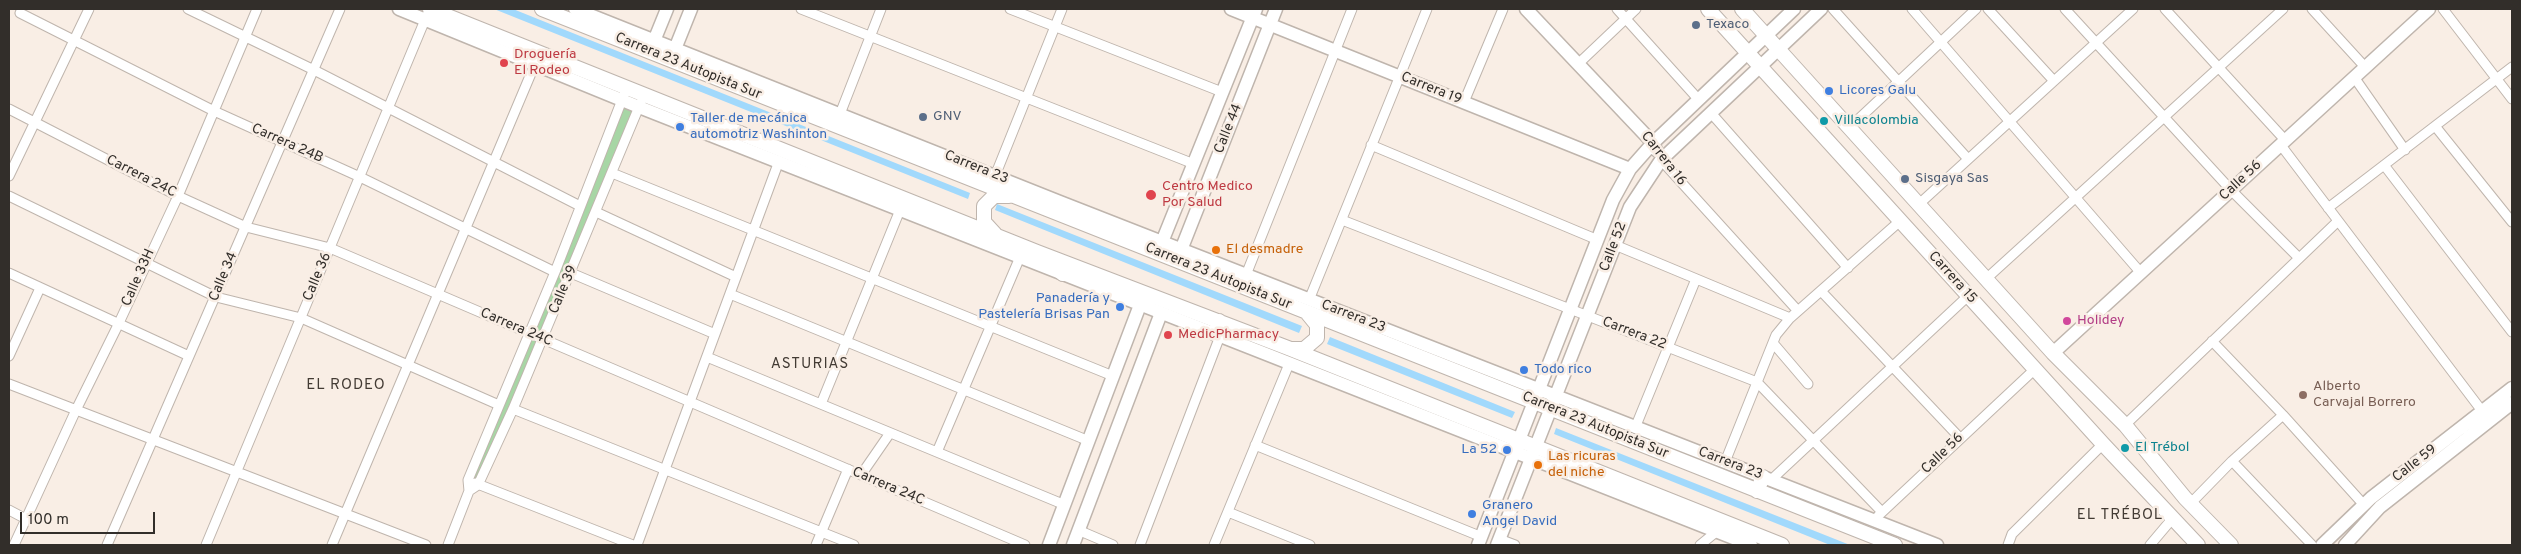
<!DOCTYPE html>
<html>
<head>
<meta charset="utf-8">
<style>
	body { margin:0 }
	#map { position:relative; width:2521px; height:554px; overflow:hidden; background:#f9eee5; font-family:Overpass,sans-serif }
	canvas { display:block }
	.frame { position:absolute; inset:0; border:10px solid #322e2a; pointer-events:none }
	.scale { position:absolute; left:20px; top:512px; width:135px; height:22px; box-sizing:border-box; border:2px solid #322e2a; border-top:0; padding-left:6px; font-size:15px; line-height:18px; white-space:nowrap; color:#322e2a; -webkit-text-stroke:4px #f9eee5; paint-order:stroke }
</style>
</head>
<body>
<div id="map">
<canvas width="2521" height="554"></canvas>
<div class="frame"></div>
<div class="scale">100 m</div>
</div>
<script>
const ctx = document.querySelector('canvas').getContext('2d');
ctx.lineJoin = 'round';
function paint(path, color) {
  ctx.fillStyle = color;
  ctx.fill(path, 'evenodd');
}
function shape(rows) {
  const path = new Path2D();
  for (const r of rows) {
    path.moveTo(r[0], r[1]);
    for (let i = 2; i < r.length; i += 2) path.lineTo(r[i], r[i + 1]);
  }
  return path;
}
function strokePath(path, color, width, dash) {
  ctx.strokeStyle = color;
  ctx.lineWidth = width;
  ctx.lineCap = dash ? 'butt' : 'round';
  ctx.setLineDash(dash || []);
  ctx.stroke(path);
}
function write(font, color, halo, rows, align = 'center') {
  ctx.font = font + ' Overpass,sans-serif';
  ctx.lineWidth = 5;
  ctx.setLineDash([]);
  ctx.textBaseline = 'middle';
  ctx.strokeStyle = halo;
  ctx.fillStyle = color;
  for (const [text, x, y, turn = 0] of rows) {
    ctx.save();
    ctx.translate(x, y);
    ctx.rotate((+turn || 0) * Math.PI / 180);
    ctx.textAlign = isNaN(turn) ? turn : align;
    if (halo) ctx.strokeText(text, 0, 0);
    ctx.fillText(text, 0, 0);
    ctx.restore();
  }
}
paint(shape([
	[623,100,639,107,478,485,468,480]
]), '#a7d6a5');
paint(shape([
	[494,9,513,9,970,193,968,199],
	[997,204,1302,326,1299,333,995,210],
	[1330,337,1515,412,1512,418,1327,344],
	[1556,428,1850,545,1830,545,1554,434]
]), '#a1d9fc');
const street = shape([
	[188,9,314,70,580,206],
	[801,9,1194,164],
	[1010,9,1222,92],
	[1617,9,1699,100],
	[1833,9,1968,159],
	[1912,9,2141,273],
	[1988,9,2054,81],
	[2065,9,2231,190,2299,258],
	[2165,9,2285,140],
	[2312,9,2365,67],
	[2443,9,2512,99],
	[20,13,214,111,360,177,555,272],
	[1578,64,1636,9],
	[2354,77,2405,150],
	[1464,102,1503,9],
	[9,109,178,196,246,227,330,248,1025,545],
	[1711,113,1848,268],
	[840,114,881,9],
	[2435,126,2512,222],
	[1849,128,1976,9],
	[2280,144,2482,411],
	[1371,145,1598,240],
	[1661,160,1798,311],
	[2384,165,2512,332],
	[612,173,1113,376],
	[9,176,89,9],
	[995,176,1062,9],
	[9,196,216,297,301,318,499,405],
	[1918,205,2133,9],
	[2328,208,2512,67],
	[596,212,736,277],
	[1342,220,1757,382,1882,512],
	[1615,245,1790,318],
	[9,273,189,356],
	[571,273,715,334],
	[1246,275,1352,9],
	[1986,279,2283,9],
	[1821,291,1960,438],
	[730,294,1089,441],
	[1309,300,1427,9],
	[2212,341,2283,415,2364,505],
	[1773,343,1808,384],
	[9,356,40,288],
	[707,357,1065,505],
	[9,384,426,545],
	[821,404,902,205],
	[513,409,854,545],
	[2125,425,2337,222],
	[1635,428,1696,279],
	[1255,445,1482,537],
	[937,452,1020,257],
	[2232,461,2312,545],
	[1725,462,1776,335,1790,318,1900,221],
	[861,475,890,433],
	[1771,480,1968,296],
	[475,483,633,545],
	[469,491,478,485,513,409,641,102],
	[2191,503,2232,461,2283,415],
	[9,510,26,519],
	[1228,512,1310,545],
	[1878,516,2035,369],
	[1078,530,1113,545],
	[1499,539,1515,545],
	[14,545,76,410,118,325,178,196,257,9],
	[107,545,340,9],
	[206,545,427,15],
	[332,545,535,64],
	[448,545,469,491,468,480,555,272,627,87],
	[637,545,779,161],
	[816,545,848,469],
	[1140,545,1220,336],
	[1214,545,1289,364],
	[1700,545,1716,532],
	[2008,545,2012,534,2103,444],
	[2150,545,2172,519]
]);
const secondary = shape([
	[399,9,639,107,1751,545],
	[575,9,1060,202,1937,545],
	[1231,9,1630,169],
	[1526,9,1653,143,1656,150],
	[654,41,667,9],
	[675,49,691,9],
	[1162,242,1256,9],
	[1181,250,1276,9],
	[2053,353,2429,9],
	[1049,545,1140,305],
	[1073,545,1161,313],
	[1478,545,1613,200,1630,169,1653,143,1794,9],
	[1497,545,1630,207,1661,160,1821,9],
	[2322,545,2371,498,2512,388],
	[2345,545,2380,507,2512,403]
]);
const primary = shape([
	[430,9,1037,252,1288,348,1782,545],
	[542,9,1895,545],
	[1708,9,2103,444,2198,545],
	[1742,9,2053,353,2125,425,2185,498,2231,545],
	[995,234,984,222,984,206,994,196,1009,196],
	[1045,259,1063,274],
	[1215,334,1219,321],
	[1291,349,1304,349,1317,338,1317,325,1308,314],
	[1757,491,1763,477]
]);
strokePath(street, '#bfb5ad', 11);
strokePath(secondary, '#bfb5ad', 15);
strokePath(primary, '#bfb5ad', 16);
strokePath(street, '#fff', 9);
strokePath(secondary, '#fff', 12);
strokePath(primary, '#fff', 14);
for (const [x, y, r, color] of [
	[1696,25,5,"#5c6f8a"],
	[504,63,5,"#e0444e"],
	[1829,91,5,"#3f7fe0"],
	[923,117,5,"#5c6f8a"],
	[1824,121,5,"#0f9aa8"],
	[680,127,5,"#3f7fe0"],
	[1905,179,5,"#5c6f8a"],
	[1151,195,6,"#e0444e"],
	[1216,250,5,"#e8710a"],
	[1120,307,5,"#3f7fe0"],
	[2067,321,5,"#d1479c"],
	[1168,335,5,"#e0444e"],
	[1524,370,5,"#3f7fe0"],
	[2303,395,5,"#8d6e63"],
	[2125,448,5,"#0f9aa8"],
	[1507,450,5,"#3f7fe0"],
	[1538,465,5,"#e8710a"],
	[1472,514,5,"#3f7fe0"]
]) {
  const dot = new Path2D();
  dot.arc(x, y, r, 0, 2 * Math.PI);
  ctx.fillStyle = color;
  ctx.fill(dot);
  strokePath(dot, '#f9eee5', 2);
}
write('14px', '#4e5e75', '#f9eee5', [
	["Texaco",1706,25],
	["GNV",933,117],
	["Sisgaya Sas",1915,179]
], 'left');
write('14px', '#be3a42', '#f9eee5', [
	["Droguería",514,55],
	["El Rodeo",514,71],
	["Centro Medico",1162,187],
	["Por Salud",1162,203],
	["MedicPharmacy",1178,335]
], 'left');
write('14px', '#322e2a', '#f9eee5', [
	["Carrera 23 Autopista Sur",688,67,22],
	["Carrera 19",1431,89,22],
	["Calle 44",1229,129,-68],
	["Carrera 24B",287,144,24],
	["Carrera 16",1663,159,52],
	["Carrera 23",976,168,22],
	["Carrera 24C",141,177,27],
	["Calle 56",2241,181,-43],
	["Calle 52",1614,247,-69],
	["Calle 34",224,277,-67],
	["Calle 36",318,277,-67],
	["Carrera 23 Autopista Sur",1218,277,22],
	["Calle 33H",139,278,-66],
	["Carrera 15",1952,278,48],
	["Calle 39",564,290,-67],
	["Carrera 23",1353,317,21],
	["Carrera 24C",516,328,23],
	["Carrera 22",1634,334,21],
	["Carrera 23 Autopista Sur",1595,426,22],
	["Calle 56",1943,454,-44],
	["Carrera 23",1730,464,21],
	["Calle 59",2415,464,-38],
	["Carrera 24C",888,487,23]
]);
write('14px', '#366cbe', '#f9eee5', [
	["Licores Galu",1839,91],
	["Taller de mecánica",690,119],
	["automotriz Washinton",690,135],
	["Panadería y",1110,299,"right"],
	["Pastelería Brisas Pan",1110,315,"right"],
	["Todo rico",1534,370],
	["La 52",1497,450,"right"],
	["Granero",1482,506],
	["Angel David",1482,522]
], 'left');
write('14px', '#0d838f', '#f9eee5', [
	["Villacolombia",1834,121],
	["El Trébol",2135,448]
], 'left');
write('14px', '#c56008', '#f9eee5', [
	["El desmadre",1226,250],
	["Las ricuras",1548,457],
	["del niche",1548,473]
], 'left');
write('14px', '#b23c85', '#f9eee5', [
	["Holidey",2077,321]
], 'left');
write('14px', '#785e54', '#f9eee5', [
	["Alberto",2313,387],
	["Carvajal Borrero",2313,403]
], 'left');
ctx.letterSpacing = '1px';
write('15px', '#433b34', '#f9eee5', [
	["ASTURIAS",810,365],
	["EL RODEO",346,386],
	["EL TRÉBOL",2120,516]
]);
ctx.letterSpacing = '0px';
</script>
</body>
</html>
